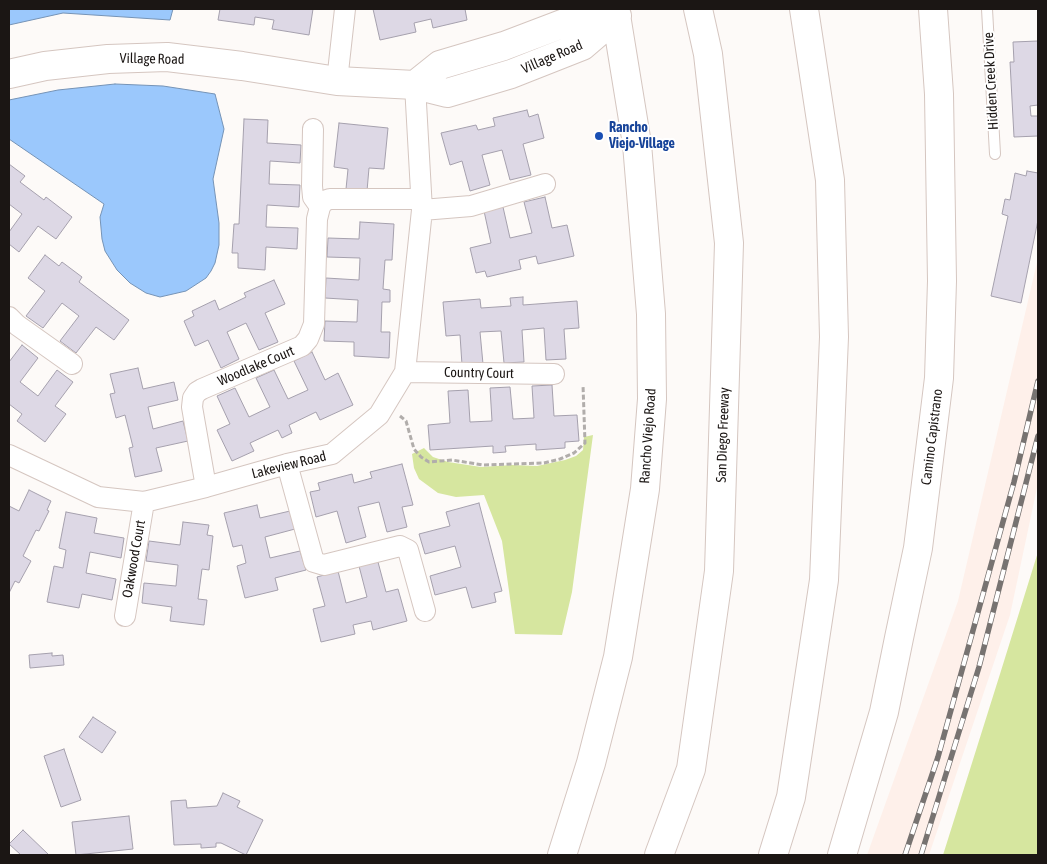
<!DOCTYPE html>
<html>
<head>
<meta charset="utf-8">
<style>
	body { margin:0 }
	#map { position:relative; width:1047px; height:864px; overflow:hidden; background:#fdfaf8; font-family:"Asap Condensed",sans-serif }
	canvas { display:block }
	.frame { position:absolute; inset:0; border:10px solid #1b1614; pointer-events:none }
</style>
</head>
<body>
<div id="map">
<canvas width="1047" height="864"></canvas>
<div class="frame"></div>
</div>
<script>
const ctx = document.querySelector('canvas').getContext('2d');
ctx.lineJoin = 'round';
function paint(path, color) {
  ctx.fillStyle = color;
  ctx.fill(path, 'evenodd');
}
function shape(rows) {
  const path = new Path2D();
  for (const r of rows) {
    path.moveTo(r[0], r[1]);
    for (let i = 2; i < r.length; i += 2) path.lineTo(r[i], r[i + 1]);
  }
  return path;
}
function strokePath(path, color, width, dash) {
  ctx.strokeStyle = color;
  ctx.lineWidth = width;
  ctx.lineCap = dash ? 'butt' : 'round';
  ctx.setLineDash(dash || []);
  ctx.stroke(path);
}
function write(font, color, halo, rows, align = 'center') {
  ctx.font = font + ' "Asap Condensed",sans-serif';
  ctx.lineWidth = 4;
  ctx.setLineDash([]);
  ctx.textBaseline = 'middle';
  ctx.strokeStyle = halo;
  ctx.fillStyle = color;
  for (const [text, x, y, turn = 0] of rows) {
    ctx.save();
    ctx.translate(x, y);
    ctx.rotate((+turn || 0) * Math.PI / 180);
    ctx.textAlign = isNaN(turn) ? turn : align;
    if (halo) ctx.strokeText(text, 0, 0);
    ctx.fillText(text, 0, 0);
    ctx.restore();
  }
}
paint(shape([
	[1038,258,1038,483,1010,615,929,855,867,855,958,601]
]), '#fef0ea');
paint(shape([
	[593,435,572,592,562,635,515,634,502,541,484,495,456,497,438,493,419,479,414,468,412,454,424,448,433,457,448,462,481,467,512,465,537,466,565,460,576,456,583,450,584,437],
	[1038,552,1038,855,943,855,1000,674]
]), '#d6e69f');
const water = shape([
	[9,9,173,9,170,20,63,13,9,25,9,9],
	[115,84,163,86,215,94,224,129,213,179,219,223,219,245,215,263,211,271,206,278,186,291,160,297,146,293,130,283,117,270,105,251,102,239,100,217,104,204,9,139,9,100,58,90,115,84]
]);
paint(water, '#9bc8fc');
strokePath(water, '#7593b6', 1);
const building = shape([
	[220,9,313,9,309,35,272,29,274,20,255,17,254,25,218,20,220,9],
	[373,9,465,9,467,20,433,28,431,19,414,23,416,32,380,40,373,9],
	[1038,41,1038,105,1030,106,1031,116,1038,116,1038,136,1014,137,1010,62,1014,62,1013,42,1038,41],
	[527,110,529,117,538,114,544,138,523,144,531,175,510,180,502,150,482,155,490,185,470,191,462,161,450,165,441,133,476,125,478,130,495,126,493,118,527,110],
	[244,119,268,120,267,143,301,145,300,163,270,161,269,184,300,185,299,207,267,205,266,227,298,228,297,249,266,247,265,270,238,268,238,253,232,253,234,224,239,224,244,119],
	[339,123,388,128,384,169,369,168,367,191,346,189,348,169,334,167,339,123],
	[9,164,25,176,20,182,44,200,46,197,72,217,56,239,38,226,19,252,9,244,9,232,22,214,9,204,9,164],
	[1027,171,1038,173,1038,220,1021,303,991,296,1008,216,1002,214,1005,199,1010,200,1015,173,1026,176,1027,171],
	[545,197,552,228,567,225,574,256,538,264,536,256,519,260,521,269,487,277,485,271,476,273,470,248,491,243,484,211,503,207,510,238,532,233,524,202,545,197],
	[360,222,394,224,392,260,385,260,383,289,390,290,390,302,382,302,381,332,390,332,389,358,354,356,354,342,324,341,325,321,357,322,358,300,325,298,326,278,359,280,360,258,327,257,328,238,359,239,360,222],
	[45,255,59,266,62,262,82,277,79,282,129,320,114,340,96,327,76,353,60,341,79,316,62,303,43,328,26,316,45,291,28,278,45,255],
	[274,280,285,304,265,313,278,342,259,350,246,323,227,332,239,359,221,368,208,340,195,346,184,321,194,316,192,311,215,300,219,310,246,297,244,293,274,280],
	[523,297,523,305,577,301,579,328,564,329,566,359,546,360,544,328,522,330,524,362,504,363,501,331,480,332,483,364,462,365,460,335,446,336,443,302,480,299,481,308,511,306,510,298,523,297],
	[22,345,38,358,20,382,38,396,57,370,73,382,55,406,66,414,45,442,17,421,22,414,9,404,9,362,22,345],
	[312,352,325,380,338,373,353,405,320,420,316,412,289,425,292,433,282,438,278,430,250,443,254,451,232,461,217,430,230,424,217,396,235,388,249,417,270,407,256,378,274,370,288,399,308,390,294,361,312,352],
	[138,368,143,389,174,382,178,400,148,407,153,429,183,421,188,441,156,448,162,471,135,477,129,448,133,447,125,415,116,418,110,394,115,393,110,374,138,368],
	[552,385,554,416,577,415,579,441,565,442,565,448,536,450,536,444,505,446,506,452,493,453,493,446,430,450,428,425,450,423,448,391,468,390,470,422,492,421,490,388,510,387,513,419,534,418,532,386,552,385],
	[402,464,413,505,402,507,407,527,387,532,379,502,358,507,366,537,346,543,337,511,316,517,310,492,320,490,318,483,352,474,354,483,372,478,370,472,402,464],
	[29,490,51,501,47,510,49,511,39,531,36,530,23,556,31,561,19,583,15,581,9,593,9,506,19,511,29,490],
	[479,503,502,591,494,593,496,602,472,608,466,587,435,595,430,576,461,567,455,546,425,554,419,534,450,526,446,512,479,503],
	[257,505,260,518,290,511,295,529,265,537,270,558,300,551,306,570,275,578,278,590,245,598,237,566,246,563,242,545,233,547,224,513,257,505],
	[66,512,97,518,94,533,124,538,121,558,90,552,86,573,116,579,112,600,82,594,79,608,47,602,54,566,63,568,66,550,59,548,66,512],
	[183,522,209,525,207,535,213,536,209,570,202,569,198,599,207,600,204,625,170,621,172,607,142,603,144,583,176,586,178,565,146,561,149,541,180,545,183,522],
	[378,562,386,592,398,589,407,621,373,630,371,621,353,625,355,634,321,642,313,609,325,606,317,577,338,571,346,603,367,597,359,566,378,562],
	[52,653,52,656,63,655,64,665,30,668,29,655,52,653],
	[93,717,116,732,102,753,79,737,93,717],
	[64,749,81,800,61,807,44,756,64,749],
	[223,793,240,801,237,807,263,820,246,855,221,843,216,843,216,847,201,848,201,844,174,845,171,801,186,800,187,808,217,806,223,793],
	[129,816,133,849,76,855,72,822,129,816],
	[23,830,49,855,21,855,9,844,23,830]
]);
paint(building, '#ddd8e5');
strokePath(building, '#a5a0ad', 1);
const lane = shape([
	[987,9,995,154]
]);
const street = shape([
	[337,81,345,9],
	[313,129,312,186,313,197,320,207],
	[422,210,471,206,545,184],
	[9,317,17,325,72,364],
	[405,372,554,374],
	[9,455,98,497,144,502,206,487,287,464,332,454,379,415,405,372,422,210,415,85],
	[287,464,314,562,324,565,400,546,408,550,425,611],
	[206,487,192,407,193,398,197,392,202,389,302,346,308,339,314,324,317,219,320,207,324,201,330,199,421,199],
	[125,616,144,502]
]);
const secondary = shape([
	[9,74,45,66,108,59,167,57,242,66,337,81,415,85,447,93,511,74,582,46,617,16],
	[415,85,440,65,504,46,575,19,617,16],
	[562,855,591,763,618,657,645,489,652,399,651,314,637,144,615,9],
	[842,855,884,712,899,638,918,548,939,378,942,281,939,94,933,9]
]);
const highway = shape([
	[659,855,691,769,719,571,729,243,708,54,698,9],
	[773,855,791,797,824,580,834,337,830,180,804,9]
]);
strokePath(lane, '#d5c6c0', 12);
strokePath(street, '#d5c6c0', 22);
strokePath(secondary, '#d5c6c0', 30);
strokePath(highway, '#d5c6c0', 30);
strokePath(shape([
	[400,416,406,421,414,449,421,457,429,462,452,460,483,465,544,463,560,459,574,453,585,443,583,385]
]), '#b1adab', 3, [5, 2.5]);
strokePath(lane, '#fff', 10);
strokePath(street, '#fff', 20);
strokePath(secondary, '#fff', 28);
strokePath(highway, '#fff', 28);
const rail = shape([
	[905,855,938,757,1014,482,1038,381],
	[921,855,979,667,1038,436]
]);
strokePath(rail, '#777371', 5.5);
strokePath(rail, '#fff', 4, [11]);
for (const [x, y, r, color] of [
	[599,136,5,"#1a4fb4"]
]) {
  const dot = new Path2D();
  dot.arc(x, y, r, 0, 2 * Math.PI);
  ctx.fillStyle = color;
  ctx.fill(dot);
  strokePath(dot, '#fff', 2);
}
write('14px', '#1b1614', '#fff', [
	["Village Road",552,57,-23],
	["Village Road",152,59,1],
	["Hidden Creek Drive",991,81,-93],
	["Woodlake Court",256,366,-23],
	["Country Court",479,373,1],
	["San Diego Freeway",723,435,-88],
	["Rancho Viejo Road",648,436,-86],
	["Camino Capistrano",932,437,-83],
	["Lakeview Road",289,465,-14],
	["Oakwood Court",134,559,-80]
]);
write('bold 14px', '#164399', '#fff', [
	["Rancho",609,128],
	["Viejo-Village",609,144]
], 'left');
</script>
</body>
</html>
